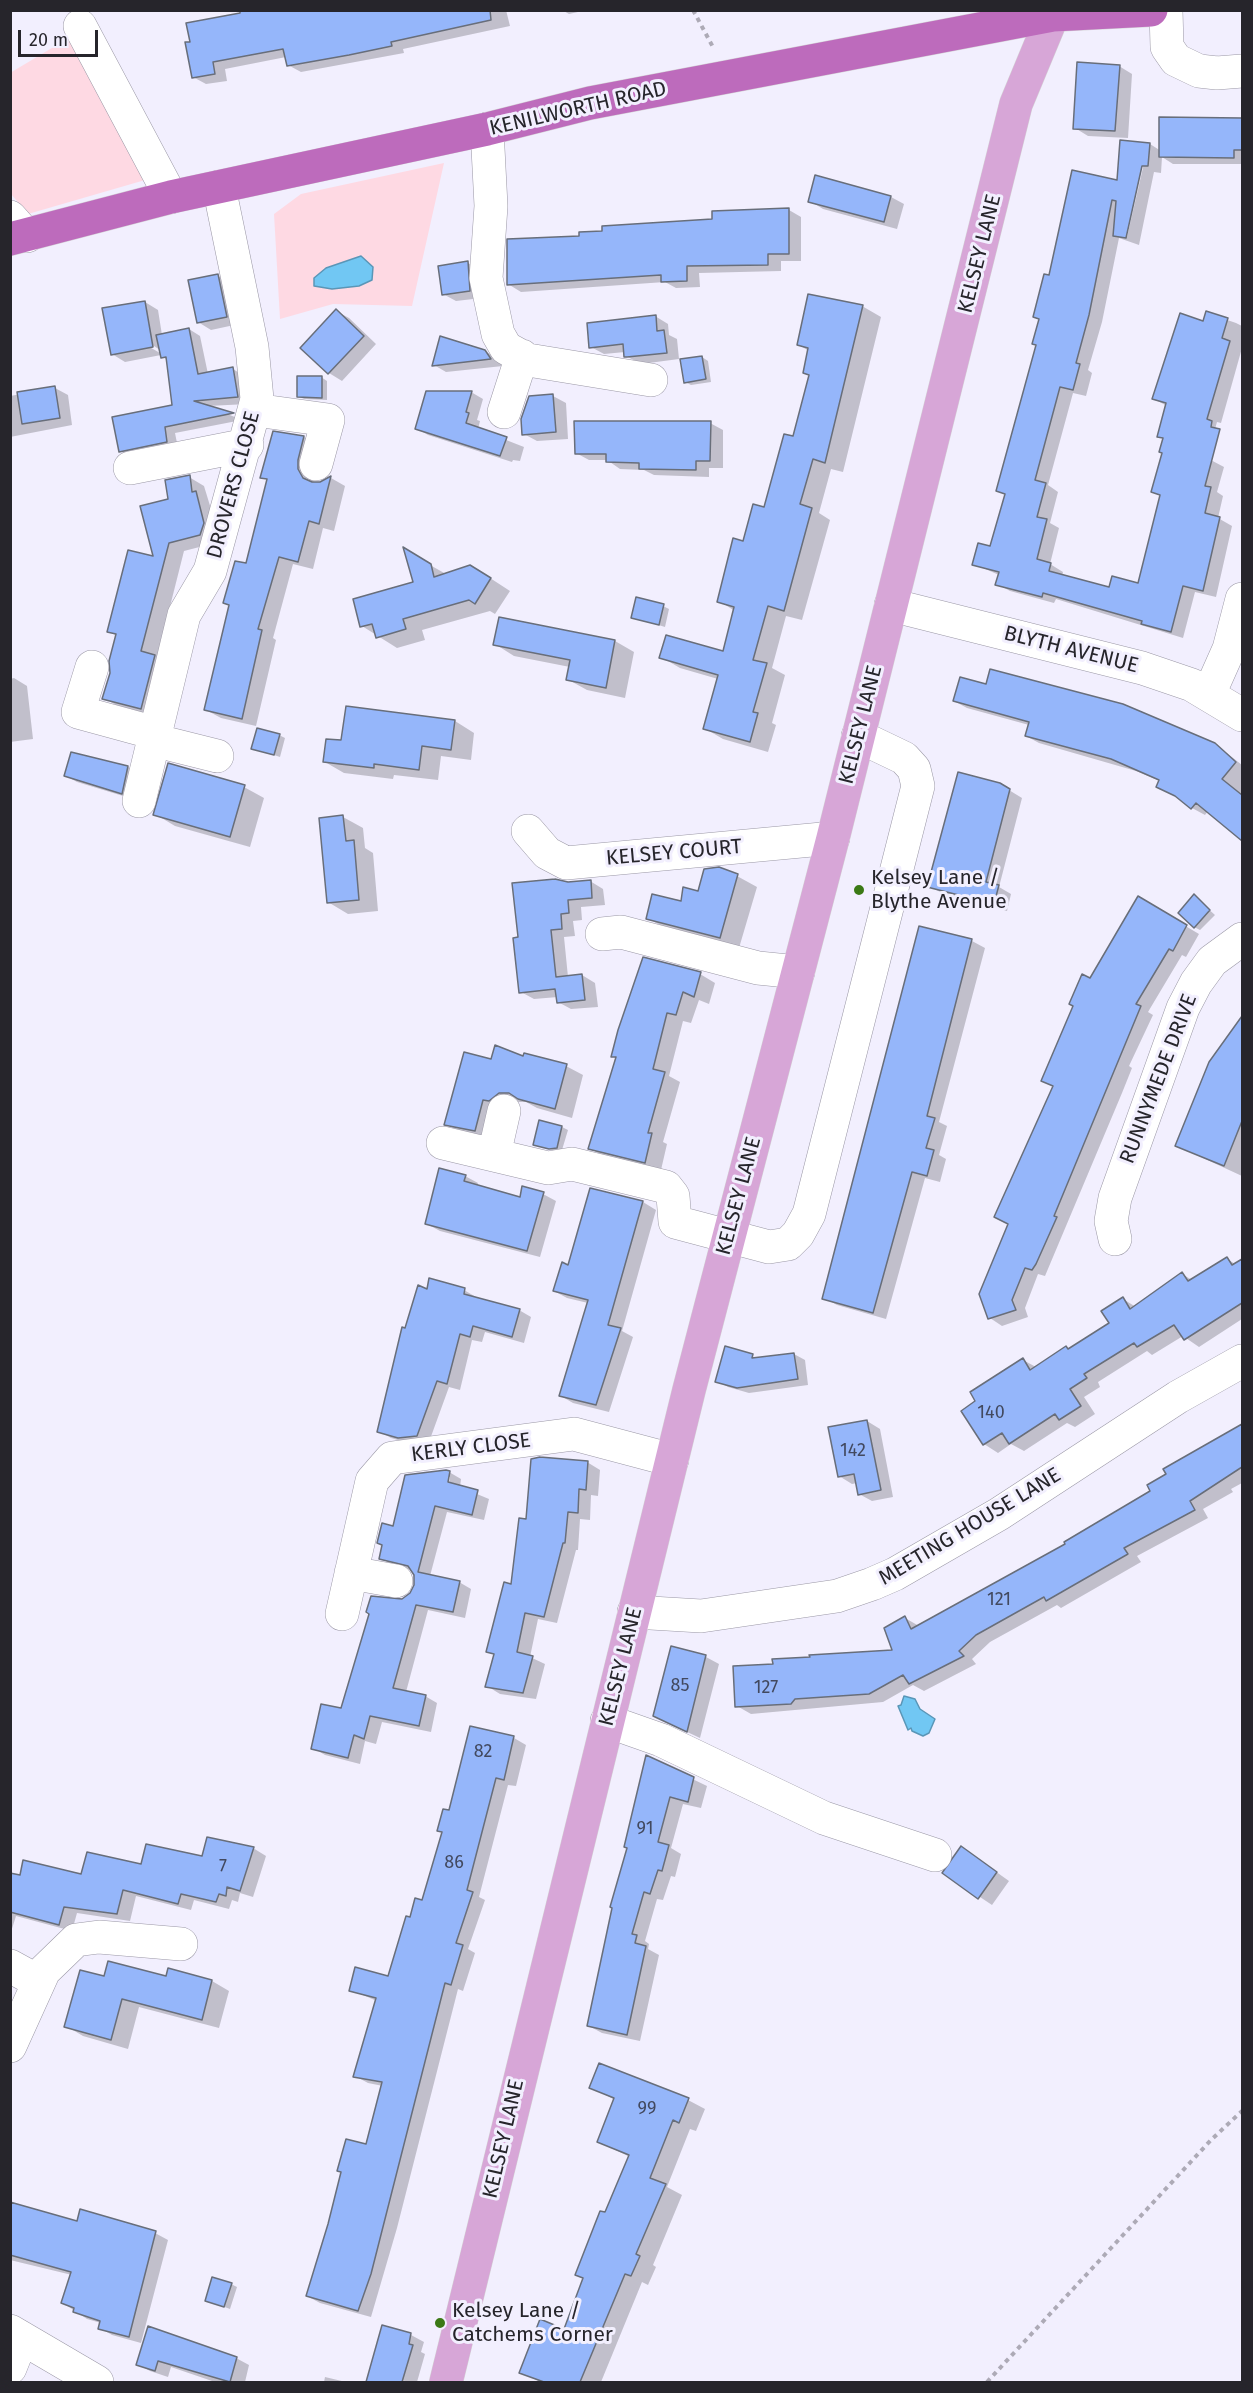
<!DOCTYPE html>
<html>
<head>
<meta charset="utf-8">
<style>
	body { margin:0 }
	#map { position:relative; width:1253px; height:2393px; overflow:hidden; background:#f2effe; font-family:"Fira Sans",sans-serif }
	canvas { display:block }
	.frame { position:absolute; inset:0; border:12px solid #26252b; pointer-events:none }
	.scale { position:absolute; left:18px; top:30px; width:80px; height:27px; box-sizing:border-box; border:3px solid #26252b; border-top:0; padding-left:8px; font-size:18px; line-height:21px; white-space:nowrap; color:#26252b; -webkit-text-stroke:4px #f2effe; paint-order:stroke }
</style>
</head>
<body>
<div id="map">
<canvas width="1253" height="2393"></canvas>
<div class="frame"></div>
<div class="scale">20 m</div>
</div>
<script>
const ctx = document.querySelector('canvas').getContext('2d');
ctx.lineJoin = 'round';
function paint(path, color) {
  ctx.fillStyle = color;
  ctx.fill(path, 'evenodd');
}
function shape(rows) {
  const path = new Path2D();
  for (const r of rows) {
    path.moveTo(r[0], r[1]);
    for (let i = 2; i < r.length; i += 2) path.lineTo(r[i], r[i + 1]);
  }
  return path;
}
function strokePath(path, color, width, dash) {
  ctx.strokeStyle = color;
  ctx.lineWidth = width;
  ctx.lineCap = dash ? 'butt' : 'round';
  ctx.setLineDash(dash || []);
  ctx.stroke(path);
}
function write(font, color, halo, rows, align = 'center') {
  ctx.font = font + ' "Fira Sans",sans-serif';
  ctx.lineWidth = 6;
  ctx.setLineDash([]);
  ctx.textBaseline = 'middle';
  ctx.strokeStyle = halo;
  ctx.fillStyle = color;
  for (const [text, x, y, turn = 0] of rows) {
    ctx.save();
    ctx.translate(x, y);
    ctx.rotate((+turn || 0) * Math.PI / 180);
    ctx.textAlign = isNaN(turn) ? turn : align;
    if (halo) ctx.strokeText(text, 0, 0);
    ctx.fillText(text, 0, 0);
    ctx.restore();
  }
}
paint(shape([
	[72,36,152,178,28,214,11,194,10,73],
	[444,163,412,306,333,304,280,319,274,214,301,194]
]), '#fed9e3');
const water = shape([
	[361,256,373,267,372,280,359,286,332,289,314,286,314,278,326,268,361,256],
	[904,1696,915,1699,920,1709,935,1719,929,1733,923,1736,912,1731,911,1728,908,1730,898,1706,901,1705,904,1696]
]);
paint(water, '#71c7f3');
strokePath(water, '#5a96b7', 1.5);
paint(shape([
	[288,10,506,10,510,26,403,49,404,53,301,72,288,65,286,57,225,69,227,81,206,84,193,77,187,44],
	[562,10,587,10,569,14],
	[1119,66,1132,74,1128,138,1088,136,1075,128],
	[1161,118,1242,119,1242,164,1173,164,1162,157,1161,173,1154,172,1139,245,1119,238,1102,322,1088,370,1092,373,1086,396,1073,393,1048,485,1058,492,1050,523,1059,528,1050,564,1063,572,1062,576,1110,589,1139,585,1161,496,1153,492,1163,453,1164,439,1159,436,1167,406,1154,399,1204,322,1207,313,1236,323,1242,326,1242,348,1221,423,1217,422,1207,458,1224,467,1217,492,1223,496,1218,518,1232,526,1216,597,1195,592,1183,638,1056,599,1054,603,1010,591,997,584,999,575,974,564,991,548,1006,495,998,491,1038,346,1050,277,1150,144,1161,151],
	[1142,158,1145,159,1127,237,1127,230],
	[816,177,891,197,904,204,897,229,823,209,810,201],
	[789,210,801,217,801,261,781,261,781,271,699,273,700,287,676,288,665,282,521,292,508,284,509,241,580,238],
	[468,263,481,270,482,298,456,301,443,294],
	[218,276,231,283,239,324,211,330,198,322],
	[145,302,158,310,162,335,189,329,200,336,208,374,233,369,244,376,248,404,208,406,242,420,175,433,178,448,132,458,120,451,173,406,168,361,161,355,125,362,112,354],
	[148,342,160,350,160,353,146,345],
	[862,306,881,317,843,472,831,469,819,513,830,520,802,620,786,616,772,668,785,675,772,723,776,725,768,752,723,739,704,728,718,679,680,668,661,657,724,653,735,611,719,601,744,542,765,509,794,438,810,376,809,351,799,345],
	[336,311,349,318,376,344,342,381,329,373,302,348],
	[655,316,668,324,669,335,677,339,679,359,641,364,626,356,625,352,604,354,591,347],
	[485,351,498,359,503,366,446,372,434,365],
	[702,357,708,361,711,382,691,385,685,382],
	[321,377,327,381,327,400,304,399,298,396],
	[55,388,68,395,72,425,10,437,10,396],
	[471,392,483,399,477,420,480,421,478,429,524,447,520,461,513,460,512,462,428,435,416,428],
	[553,396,566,403,568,439,537,441,524,434],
	[710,423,723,430,723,468,709,468,709,477,654,475,644,470,620,469,607,460,589,460,576,453],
	[274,433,304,437,318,445,312,479,315,484,331,478,345,486,334,531,323,528,313,569,293,564,273,638,276,640,256,726,221,718,206,710,268,480,262,477],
	[189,477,204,486,218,532,215,543,184,551,157,658,157,716,119,707,104,698,111,673,117,636,109,631,155,558,169,500],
	[405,551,446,574,490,578,510,591,495,614,490,611,422,630,425,640,397,648,362,626,415,583],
	[663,606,669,609,665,627,633,617],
	[615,641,634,652,625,698,587,690,567,679,570,667,514,656,495,644],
	[14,678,27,686,33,739,10,742,10,679],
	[954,701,1215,744,1242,765,1242,839,1208,811,1205,815,1192,808,1160,781,1136,771,1039,743,1026,736,1029,725,967,708],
	[455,721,474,733,471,760,441,756,438,780,394,775,393,779,344,773,325,762,343,742],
	[279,735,285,738,280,757,253,748],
	[96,758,128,767,139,773,133,799,77,782,66,776],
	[999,784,1022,798,999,887,1011,894,1007,911,942,893,929,886],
	[244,787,264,798,250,847,175,826,155,814],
	[343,817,363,828,365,848,373,853,378,911,348,914,328,902],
	[737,876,757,887,739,948,667,929,647,918],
	[590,881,603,889,605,905,581,907,582,920,573,921,575,936,564,937,568,977,582,975,595,983,598,1007,571,1009,558,1002,558,997,534,999,521,992,519,939,568,883],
	[1194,896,1215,915,1200,930,1194,927],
	[1138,898,1199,934,1186,957,1182,955,1148,1012,1153,1015,1129,1066,1132,1068,1122,1093,1045,1276,1038,1274,1025,1308,1028,1317,1002,1326,990,1318,1009,1225,1054,1087,1043,1080,1091,980],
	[920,928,972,941,985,948,939,1122,947,1126,939,1155,946,1159,940,1182,925,1178,886,1319,837,1305,824,1298],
	[700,974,715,983,709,1004,699,1000,691,1023,683,1021,669,1076,680,1082,663,1142,667,1144,661,1170,605,1157,589,1148,617,1059,612,1056],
	[1242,1018,1242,1176,1177,1146,1210,1063],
	[525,1058,566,1066,583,1075,572,1118,537,1108,526,1102,517,1102,492,1140,463,1134,446,1124,492,1061],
	[562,1127,568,1130,562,1150,556,1151,534,1144],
	[465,1176,478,1183,477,1186,521,1198,543,1194,556,1201,540,1257,440,1231,427,1224],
	[591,1189,643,1202,656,1210,622,1331,633,1337,609,1412,573,1403,561,1396,588,1303,567,1298,554,1291,569,1266],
	[1227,1259,1237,1265,1242,1262,1242,1319,1199,1347,1183,1336,1152,1355,1147,1351,1098,1382,1100,1387,1084,1397,1095,1414,1075,1427,1067,1423,1024,1451,1011,1444,998,1453,984,1444,977,1402,1023,1360,1036,1367,1111,1324,1123,1299,1136,1307,1182,1274,1192,1280],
	[464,1290,476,1297,476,1299,519,1310,531,1317,524,1343,485,1332,482,1342,472,1340,460,1390,449,1387,429,1442,412,1444,391,1438,379,1431,406,1330,428,1291],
	[726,1348,759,1359,794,1354,805,1360,808,1385,749,1393,728,1387,717,1381],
	[867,1421,880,1429,893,1497,872,1501,859,1494,857,1483,852,1484,839,1476],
	[1242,1424,1242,1483,1231,1489,1233,1492,1203,1509,1208,1518,1137,1556,1141,1562,1061,1608,1057,1605,990,1642,972,1659,976,1664,924,1691,913,1685,883,1702,751,1714,737,1706,774,1665,894,1651,905,1618,919,1626,1067,1544,1152,1491,1168,1475,1165,1469],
	[587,1462,600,1470,598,1496,591,1495,590,1520,580,1519,578,1550,576,1550,557,1623,538,1619,530,1657,545,1664,536,1699,500,1694,487,1686,495,1655,487,1651,492,1629,495,1629,513,1586,528,1520],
	[449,1472,461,1479,460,1487,489,1499,484,1520,447,1512,430,1576,459,1582,471,1589,465,1618,428,1610,406,1692,425,1696,437,1703,431,1732,382,1722,376,1744,365,1741,360,1764,325,1755,313,1748,343,1710,402,1600,411,1594,416,1585,412,1570,392,1565,381,1558,395,1527],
	[447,1477,450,1477,448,1490],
	[672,1648,706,1657,719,1664,700,1738,668,1723],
	[471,1728,514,1738,526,1745,516,1786,508,1785,479,1897,485,1900,468,1949,475,1953,463,1991,458,1989,397,2228,371,2317,320,2303,307,2296,367,2146,383,2086,368,2083,355,2076,377,2001,351,1990,389,1978,411,1919,423,1901,443,1833,439,1830,450,1811],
	[647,1757,707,1786,701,1808,683,1804,671,1848,681,1854,675,1877,671,1876,663,1900,657,1899,645,1941,649,1944,648,1949,659,1955,640,2041,602,2033,589,2026],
	[253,1848,266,1856,253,1897,240,1893,238,1902,232,1900,229,1909,194,1900,191,1910,136,1896,130,1921,77,1913,72,1931,16,1916,10,1935,10,1874,21,1877,82,1876],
	[974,1856,1009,1881,992,1905,944,1873],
	[169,1970,212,1981,229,1991,219,2028,139,2007,128,2049,83,2036,66,2026,105,1978,167,1978],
	[600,2064,688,2100,705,2109,696,2131,690,2129,667,2187,682,2195,653,2265,656,2267,648,2285,642,2282,601,2382,540,2382,521,2372,565,2331,585,2279,577,2274,630,2157,599,2142,615,2100,591,2087],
	[10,2204,78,2222,155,2233,168,2240,141,2343,112,2335,100,2328,101,2323,87,2319,63,2303,72,2275,10,2260],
	[231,2284,237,2287,230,2309,206,2300],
	[383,2327,411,2335,424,2342,421,2352,425,2354,417,2382,383,2379],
	[149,2328,236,2358,249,2365,245,2382,215,2382,171,2367,168,2377,150,2371,137,2364],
	[325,2377,346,2382,324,2382]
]), '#0003');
const building = shape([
	[240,10,490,10,491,20,391,42,392,46,349,55,287,66,283,49,213,62,215,74,192,78,185,42,190,42,186,23,240,13,240,10],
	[1077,62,1120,65,1115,131,1073,129,1077,62],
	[1159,117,1242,118,1242,150,1234,150,1234,158,1159,157,1159,117],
	[1120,140,1150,143,1148,166,1142,166,1126,238,1113,236,1116,201,1112,200,1089,315,1076,363,1080,364,1073,390,1060,387,1035,480,1046,483,1037,517,1047,519,1037,559,1051,563,1049,571,1109,587,1112,576,1138,583,1160,495,1151,492,1162,453,1159,452,1163,438,1157,437,1166,403,1152,399,1180,313,1203,321,1206,311,1228,318,1222,338,1230,341,1207,419,1212,421,1211,427,1220,429,1205,486,1211,487,1205,513,1220,517,1203,591,1183,586,1171,632,1141,624,1142,621,1043,593,1042,597,995,585,999,572,972,565,978,543,990,546,1005,494,996,491,1036,345,1032,344,1039,319,1033,317,1044,274,1049,275,1072,170,1117,180,1120,140],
	[815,175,891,196,884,222,808,202,815,175],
	[789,208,789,254,768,254,768,265,687,266,687,281,661,282,661,275,507,285,507,239,579,236,579,232,602,231,602,226,712,219,712,211,789,208],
	[468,261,470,291,442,295,438,266,468,261],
	[218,274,227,317,197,323,188,280,218,274],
	[808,294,863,305,825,463,813,459,800,504,812,508,784,611,768,606,753,660,767,663,753,712,758,713,750,742,703,729,718,675,659,658,666,635,723,651,734,607,717,602,733,538,743,541,753,504,764,507,784,434,793,436,809,375,803,373,808,348,797,345,808,294],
	[145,301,153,347,111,355,102,308,145,301],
	[336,309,364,336,328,374,300,348,336,309],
	[656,315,657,331,664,330,667,353,627,357,624,357,623,344,589,348,587,323,656,315],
	[189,328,198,374,233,367,238,397,194,401,234,413,165,427,167,442,119,452,112,417,172,405,166,357,161,358,156,335,189,328],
	[440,336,485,350,491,359,432,366,440,336],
	[702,356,706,379,684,383,680,359,702,356],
	[297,376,322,376,322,398,297,397,297,376],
	[55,386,60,418,22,424,17,392,55,386],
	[426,391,472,391,466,412,469,413,466,423,507,437,500,456,415,429,426,391],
	[553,394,556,432,522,435,521,419,529,396,553,394],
	[574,421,711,421,710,461,696,461,696,470,639,469,639,463,606,462,606,454,575,454,574,421],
	[273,431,304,436,298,460,298,469,303,478,312,482,320,482,331,476,319,524,309,521,298,562,279,557,258,629,262,630,242,719,204,710,229,605,223,603,235,561,246,563,267,479,260,478,273,431],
	[190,475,192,492,196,491,204,523,200,535,169,543,141,651,155,655,141,709,102,699,110,673,109,661,116,634,107,632,128,550,153,556,140,506,168,499,165,480,190,475],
	[403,547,431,564,434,577,470,565,491,578,475,604,469,600,403,619,406,629,376,638,372,624,360,627,353,599,413,582,403,547],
	[636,597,664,604,659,625,631,618,636,597],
	[499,617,615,640,606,688,566,680,570,660,493,645,499,617],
	[990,669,1123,704,1215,743,1236,762,1222,779,1242,795,1242,841,1196,803,1191,809,1175,796,1156,787,1159,780,1111,759,1025,736,1029,722,953,701,960,677,986,684,990,669],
	[346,706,455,720,451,750,422,746,419,770,374,764,374,768,323,762,326,739,341,740,346,706],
	[257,728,280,734,274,755,251,749,257,728],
	[71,752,128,766,122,794,64,776,71,752],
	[168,763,245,785,230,837,153,815,168,763],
	[958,772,1000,783,1010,789,986,882,999,885,994,904,927,887,958,772],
	[343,815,346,841,354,840,359,900,327,903,319,818,343,815],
	[719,867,738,874,720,938,646,919,652,894,681,901,683,887,698,891,704,869,719,867],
	[555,879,568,882,591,880,592,898,568,900,569,913,561,914,562,929,551,930,556,977,582,974,585,1000,557,1003,555,989,519,993,513,938,518,937,512,883,555,879],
	[1194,894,1210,910,1194,928,1178,913,1194,894],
	[1138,896,1187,925,1173,951,1169,949,1136,1004,1141,1006,1054,1216,1057,1217,1036,1264,1032,1270,1025,1268,1012,1300,1016,1310,988,1319,979,1294,1008,1224,994,1217,1053,1086,1041,1081,1073,1006,1069,1004,1082,974,1090,978,1138,896],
	[919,926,972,939,927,1116,935,1118,926,1148,934,1150,927,1176,912,1172,873,1313,822,1299,919,926],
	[643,957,701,972,694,997,683,992,676,1015,667,1013,653,1069,665,1072,648,1133,652,1133,645,1163,588,1149,616,1057,611,1057,618,1030,643,957],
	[1242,1016,1242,1121,1224,1166,1175,1146,1209,1062,1242,1016],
	[495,1045,523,1056,524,1053,567,1064,555,1109,518,1099,509,1093,499,1093,489,1101,483,1100,475,1131,444,1125,464,1052,491,1059,495,1045],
	[539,1120,562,1126,557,1148,549,1149,533,1145,539,1120],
	[439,1168,466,1175,464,1181,520,1197,522,1186,544,1192,527,1251,425,1224,439,1168],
	[590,1188,643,1201,608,1325,621,1328,596,1405,559,1396,588,1300,553,1291,562,1262,568,1265,590,1188],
	[1227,1257,1232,1265,1242,1259,1242,1303,1184,1340,1174,1325,1137,1347,1134,1343,1084,1374,1087,1378,1070,1389,1081,1406,1059,1420,1055,1414,1009,1444,1002,1433,983,1445,961,1411,975,1401,970,1392,1023,1358,1030,1370,1066,1346,1068,1349,1109,1323,1101,1311,1123,1297,1130,1309,1182,1272,1188,1281,1227,1257],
	[429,1278,465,1288,464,1294,520,1309,512,1337,473,1326,470,1337,460,1334,447,1384,437,1381,417,1436,398,1438,377,1432,402,1327,405,1328,418,1285,427,1289,429,1278],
	[725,1346,753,1354,752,1358,794,1353,798,1379,737,1388,715,1382,725,1346],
	[867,1420,881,1490,858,1495,854,1474,838,1477,828,1427,867,1420],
	[1242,1424,1242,1467,1190,1501,1195,1510,1124,1548,1128,1554,1046,1601,1044,1597,976,1635,959,1651,964,1656,909,1684,903,1675,869,1694,795,1699,791,1704,735,1707,733,1666,773,1664,772,1659,810,1657,809,1655,892,1650,884,1628,905,1616,911,1629,1065,1544,1064,1542,1150,1491,1147,1485,1166,1474,1163,1469,1242,1424],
	[540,1457,588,1461,586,1490,579,1489,578,1513,568,1512,565,1543,563,1543,544,1617,525,1613,517,1652,533,1656,523,1693,485,1687,494,1654,486,1652,504,1582,511,1584,519,1518,526,1519,531,1459,540,1457],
	[446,1470,450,1471,448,1482,478,1490,472,1515,435,1506,418,1572,460,1581,453,1612,416,1605,393,1688,426,1695,419,1726,370,1716,364,1739,354,1735,348,1758,311,1749,321,1704,341,1708,369,1614,366,1612,371,1596,402,1599,410,1593,414,1585,414,1575,408,1566,379,1559,382,1545,377,1543,382,1523,393,1526,405,1475,446,1470],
	[671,1646,706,1655,687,1732,653,1716,671,1646],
	[470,1726,514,1736,504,1780,496,1778,467,1890,473,1892,456,1943,463,1945,451,1985,445,1983,371,2274,358,2311,306,2296,328,2224,341,2172,337,2171,346,2139,366,2144,382,2082,353,2077,376,1998,349,1991,355,1967,388,1976,406,1916,410,1917,415,1898,422,1900,442,1832,437,1831,443,1809,449,1810,470,1726],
	[646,1755,694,1777,688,1802,670,1797,658,1842,669,1845,662,1871,658,1870,650,1894,644,1892,632,1934,637,1935,635,1943,646,1946,627,2035,587,2026,612,1908,610,1907,627,1848,624,1847,646,1755],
	[207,1837,254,1847,240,1891,227,1887,226,1896,219,1894,216,1902,181,1894,178,1904,123,1890,117,1914,64,1907,59,1925,10,1912,10,1873,20,1875,23,1860,81,1874,87,1852,141,1864,146,1844,202,1856,207,1837],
	[961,1846,997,1872,978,1899,942,1873,961,1846],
	[108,1961,166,1976,168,1968,212,1980,202,2020,122,1999,111,2040,64,2027,80,1970,104,1976,108,1961],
	[599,2063,689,2098,679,2123,673,2120,650,2178,666,2184,636,2254,640,2256,631,2276,625,2274,580,2382,544,2382,519,2373,540,2319,564,2329,583,2278,575,2275,600,2211,605,2212,629,2155,597,2142,614,2098,589,2088,599,2063],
	[10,2202,77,2221,80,2209,156,2231,129,2337,98,2329,100,2321,73,2312,74,2308,61,2303,71,2272,10,2255,10,2202],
	[212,2277,232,2283,224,2307,205,2301,212,2277],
	[382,2325,411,2333,409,2344,413,2345,402,2382,366,2382,382,2325],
	[148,2326,237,2357,230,2382,158,2361,155,2371,136,2365,148,2326]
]);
paint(building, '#95b6fa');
strokePath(building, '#686e7a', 1.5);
const minor = shape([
	[1166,10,1167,47,1176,60,1199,71,1217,73,1242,71],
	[80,26,171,197],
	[487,129,491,206,486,278,498,334,506,348,528,360,651,380],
	[10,217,27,236],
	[255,410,328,420,316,464],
	[504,412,522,356],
	[130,468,247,445],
	[891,605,1142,668,1192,685,1242,715],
	[92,667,78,712,155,733],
	[1209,694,1229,649,1242,599],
	[153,740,217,756],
	[139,801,184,615,210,571,257,399,252,347,219,187],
	[528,831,547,853,566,863,833,838],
	[602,934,621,932,758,968,798,972],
	[443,1143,548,1168,572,1164,666,1187,673,1196,675,1222,769,1247,788,1244,798,1234,809,1214,918,786,914,769,904,758,858,736],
	[494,1155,504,1111],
	[1115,1239,1111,1221,1115,1198,1183,1008,1196,983,1212,961,1242,939],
	[351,1573,396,1581],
	[634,1612,701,1616,837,1596,872,1584,895,1574,999,1514,1178,1397,1242,1361],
	[342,1614,372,1481,392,1458,574,1434,672,1460],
	[607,1721,661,1740,824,1818,935,1855],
	[10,1966,39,1982],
	[10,2046,44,1971,76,1940,99,1937,181,1944],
	[10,2331,97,2382],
	[10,2368,22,2338]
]);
const major = shape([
	[446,2382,689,1390,833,838,1016,104,1055,10]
]);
const highway = shape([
	[10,239,171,197,487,129,590,103,1053,15,1151,10]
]);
strokePath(minor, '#9b98a6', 34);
strokePath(major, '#d4d3d5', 34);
strokePath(highway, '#d4d3d5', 34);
strokePath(shape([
	[693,10,714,49],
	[987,2382,1211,2140,1242,2111]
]), '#adaab6', 4, [4.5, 4.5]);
strokePath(minor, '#fff', 33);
strokePath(major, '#d7a6d7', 33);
strokePath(highway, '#bd6bbc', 33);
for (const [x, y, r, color] of [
	[859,890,6,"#3b7915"],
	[440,2323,6,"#3b7915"]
]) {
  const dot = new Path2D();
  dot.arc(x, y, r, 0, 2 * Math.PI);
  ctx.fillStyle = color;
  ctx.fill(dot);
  strokePath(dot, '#f2effe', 2);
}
write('18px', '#42495f', null, [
	["140",991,1413],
	["142",853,1451],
	["121",999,1600],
	["85",680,1686],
	["127",766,1688],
	["82",483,1752],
	["91",645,1829],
	["86",454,1863],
	["7",223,1867],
	["99",647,2109]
]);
write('21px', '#26252b', '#f2effe', [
	["KENILWORTH ROAD",578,109,-13],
	["KELSEY LANE",980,254,-76],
	["DROVERS CLOSE",234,485,-75],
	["BLYTH AVENUE",1071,650,14],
	["KELSEY LANE",861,725,-76],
	["KELSEY COURT",674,853,-5],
	["RUNNYMEDE DRIVE",1159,1079,-69],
	["KELSEY LANE",739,1196,-75],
	["KERLY CLOSE",471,1448,-7],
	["MEETING HOUSE LANE",970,1527,-31],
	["KELSEY LANE",621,1667,-76],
	["KELSEY LANE",504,2139,-77]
]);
write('21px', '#26252b', '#f2effe', [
	["Kelsey Lane /",871,878],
	["Blythe Avenue",871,902],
	["Kelsey Lane /",452,2311],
	["Catchems Corner",452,2335]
], 'left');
</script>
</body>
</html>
